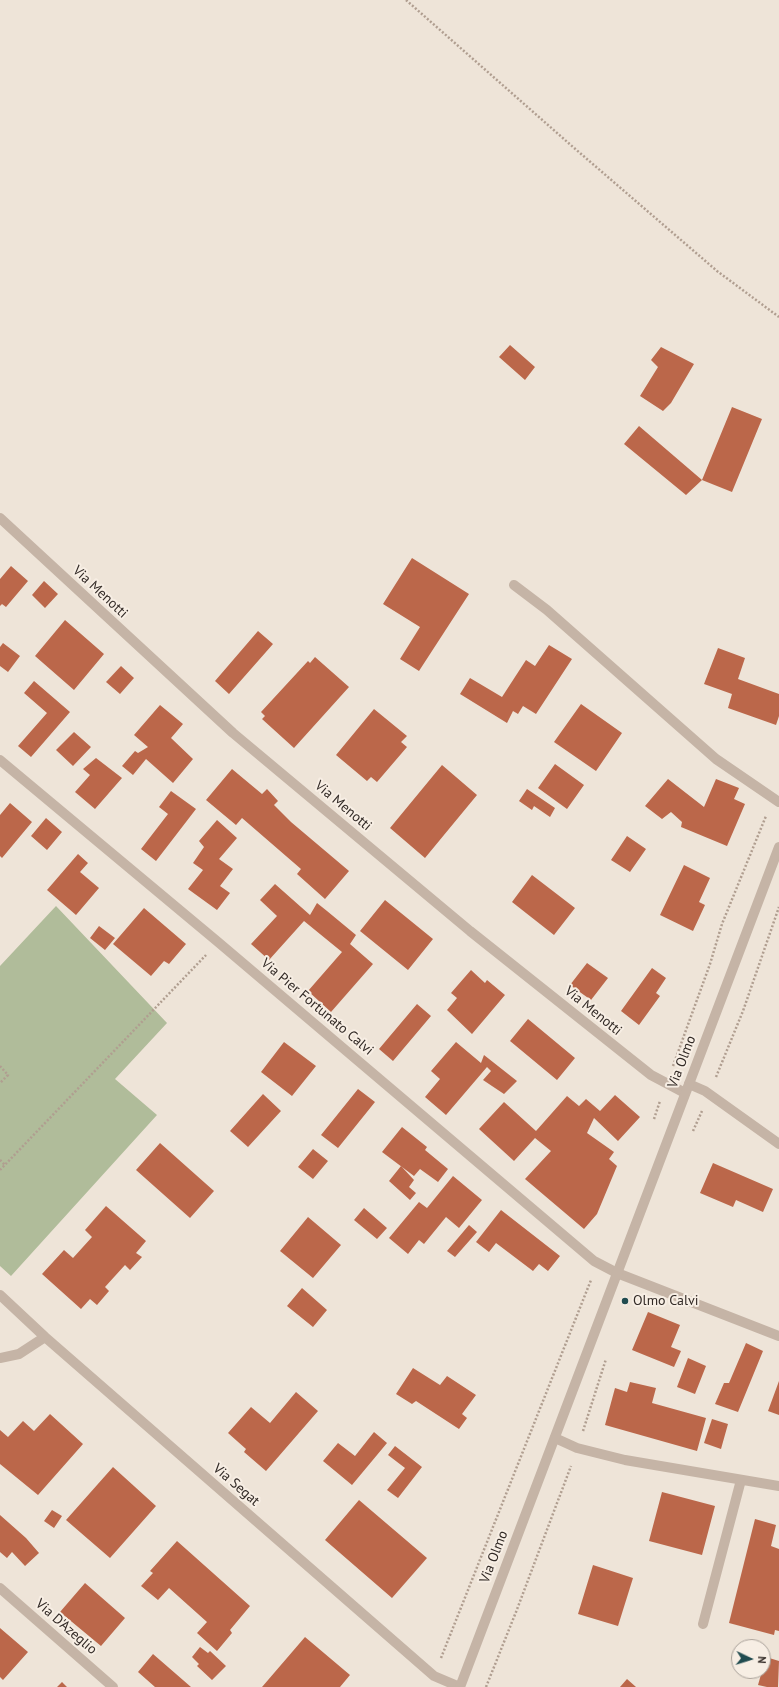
<!DOCTYPE html>
<html>
<head>
<meta charset="utf-8">
<style>
	body { margin:0 }
	#map { position:relative; width:779px; height:1687px; overflow:hidden; background:#eee4d8; font-family:"PT Sans",sans-serif }
	canvas { display:block }
	.north { position:absolute; left:731px; top:1639px; width:40px; height:40px; box-sizing:border-box; background:#f7eee4; border:1px solid #a8a098; border-radius:50%; rotate:94deg; font-size:11px; font-weight:700; line-height:16px; text-align:center; color:#322a26 }
	.north::after { content:''; display:block; margin:auto; width:14px; height:18px; background:#204b4f; clip-path:polygon(50% 0,100% 100%,50% 72%,0 100%) }
</style>
</head>
<body>
<div id="map">
<canvas width="779" height="1687"></canvas>
<div class="north">N</div>
</div>
<script>
const ctx = document.querySelector('canvas').getContext('2d');
ctx.lineJoin = 'round';
function paint(path, color) {
  ctx.fillStyle = color;
  ctx.fill(path, 'evenodd');
}
function shape(rows) {
  const path = new Path2D();
  for (const r of rows) {
    path.moveTo(r[0], r[1]);
    for (let i = 2; i < r.length; i += 2) path.lineTo(r[i], r[i + 1]);
  }
  return path;
}
function strokePath(path, color, width, dash) {
  ctx.strokeStyle = color;
  ctx.lineWidth = width;
  ctx.lineCap = dash ? 'butt' : 'round';
  ctx.setLineDash(dash || []);
  ctx.stroke(path);
}
function write(font, color, halo, rows, align = 'center') {
  ctx.font = font + ' "PT Sans",sans-serif';
  ctx.lineWidth = 4;
  ctx.setLineDash([]);
  ctx.textBaseline = 'middle';
  ctx.strokeStyle = halo;
  ctx.fillStyle = color;
  for (const [text, x, y, turn = 0] of rows) {
    ctx.save();
    ctx.translate(x, y);
    ctx.rotate((+turn || 0) * Math.PI / 180);
    ctx.textAlign = isNaN(turn) ? turn : align;
    if (halo) ctx.strokeText(text, 0, 0);
    ctx.fillText(text, 0, 0);
    ctx.restore();
  }
}
paint(shape([
	[56,906,167,1023,115,1079,157,1115,11,1276,0,1266,0,966]
]), '#b0bc9a');
paint(shape([
	[510,345,535,367,525,380,499,357],
	[661,347,694,364,671,403,663,411,640,396,658,367,651,360],
	[732,407,762,419,732,492,702,480],
	[639,426,702,480,686,495,624,444],
	[412,558,469,594,419,671,400,659,420,627,383,604],
	[11,566,28,581,6,607,2,604,0,606,0,579],
	[44,581,58,594,45,608,32,595],
	[65,620,104,654,74,690,35,656],
	[258,631,273,644,229,694,215,681],
	[3,643,20,656,8,672,0,666,0,647],
	[549,645,572,659,536,714,523,706,518,714,513,711,507,723,460,694,470,678,502,697,526,660,535,666],
	[718,648,745,658,738,679,779,694,779,716,776,725,728,708,732,694,704,684],
	[315,657,349,687,294,748,262,719,265,716,261,712,308,661,310,663],
	[121,666,134,678,120,694,106,682],
	[34,681,70,712,31,757,18,746,47,713,24,693],
	[581,704,622,733,596,771,554,742],
	[160,705,183,724,171,738,193,759,173,783,146,759,133,775,122,766,135,751,138,753,148,747,134,735],
	[374,709,407,736,401,742,407,747,377,782,371,777,367,781,336,755],
	[74,732,91,747,73,766,56,750],
	[96,758,122,778,95,809,75,792,90,775,83,769],
	[555,764,584,785,567,809,538,788],
	[442,765,477,795,425,858,390,828],
	[232,769,262,794,267,789,278,801,274,805,291,822,349,871,325,899,297,874,301,869,242,818,236,825,206,800],
	[668,779,704,807,716,779,739,788,734,799,745,804,727,846,681,827,682,822,671,812,662,819,645,806],
	[527,789,555,808,550,817,534,806,532,810,519,801],
	[171,791,196,809,156,861,141,849,168,814,159,807],
	[10,803,32,822,2,858,0,856,0,815],
	[46,818,62,832,47,850,31,836],
	[217,820,237,838,219,859,233,869,220,886,230,893,217,910,188,889,203,870,193,863,204,847,199,841],
	[627,836,646,849,630,872,611,860],
	[78,854,88,863,80,872,99,888,76,915,47,890],
	[684,865,710,878,699,902,705,905,693,931,660,915],
	[532,875,575,908,554,935,512,902],
	[275,884,310,915,317,903,327,911,356,935,350,944,373,964,331,1012,308,991,342,952,304,921,269,960,251,944,277,916,260,900],
	[385,900,433,939,408,970,360,931],
	[144,908,186,944,169,964,164,961,151,976,113,944],
	[99,926,115,938,105,950,90,938],
	[587,963,608,978,591,1000,570,985],
	[652,968,666,978,656,993,660,996,639,1025,621,1011],
	[471,970,485,983,487,980,505,995,472,1034,447,1010,457,998,451,993],
	[417,1004,431,1016,393,1061,379,1049],
	[528,1019,575,1058,557,1080,510,1041],
	[284,1042,316,1066,292,1096,261,1072],
	[456,1042,481,1063,484,1055,517,1081,504,1094,483,1080,491,1071,487,1067,446,1115,425,1097,440,1079,431,1071],
	[358,1089,375,1102,338,1148,321,1135],
	[263,1094,281,1111,248,1147,230,1131],
	[615,1095,640,1117,618,1141,594,1118,587,1133,614,1152,609,1159,617,1166,597,1214,584,1229,525,1179,551,1151,535,1138,514,1161,479,1129,504,1102,536,1131,567,1096,579,1106,586,1099,600,1111],
	[402,1127,427,1147,425,1150,448,1169,438,1182,420,1169,414,1176,382,1152],
	[160,1143,214,1191,190,1218,136,1170],
	[313,1149,328,1161,313,1179,298,1167],
	[713,1163,773,1189,763,1212,736,1200,733,1207,700,1193],
	[401,1166,414,1180,409,1187,416,1193,410,1200,389,1181],
	[453,1176,482,1200,459,1228,446,1217,424,1244,419,1240,408,1254,389,1238,419,1202,427,1208],
	[106,1206,146,1241,136,1253,142,1257,130,1270,125,1265,105,1287,109,1291,97,1305,90,1299,81,1309,42,1274,64,1250,73,1258,92,1237,85,1230],
	[364,1208,387,1228,377,1239,354,1220],
	[501,1210,560,1256,548,1271,539,1264,533,1271,496,1243,489,1252,476,1242],
	[308,1217,341,1245,313,1278,280,1251],
	[469,1225,477,1232,455,1257,447,1251],
	[302,1288,327,1310,313,1327,287,1306],
	[648,1312,680,1325,671,1347,681,1351,674,1367,632,1350],
	[746,1343,763,1351,738,1412,715,1404,724,1383,729,1383],
	[688,1358,706,1366,695,1394,677,1387],
	[413,1368,440,1385,447,1376,476,1395,462,1414,467,1418,459,1429,416,1401,412,1404,396,1394],
	[779,1381,779,1415,768,1411],
	[630,1382,656,1388,652,1403,706,1418,697,1451,605,1425,615,1388,627,1392],
	[296,1392,318,1411,266,1471,244,1452,246,1449,228,1433,251,1407,270,1423],
	[50,1414,83,1444,38,1495,0,1464,0,1430,8,1437,23,1421,34,1431],
	[712,1419,728,1424,721,1449,704,1443],
	[374,1432,387,1443,352,1485,323,1461,338,1443,355,1456],
	[395,1446,422,1467,398,1498,387,1490,405,1468,388,1455],
	[113,1467,156,1506,110,1558,66,1520],
	[662,1492,715,1506,702,1555,649,1541],
	[359,1500,427,1558,392,1598,325,1540],
	[52,1510,62,1516,54,1528,44,1521],
	[0,1515,26,1538,39,1553,25,1566,12,1552,7,1558,0,1552],
	[755,1519,776,1525,771,1546,779,1549,779,1631,775,1630,774,1635,729,1623],
	[177,1541,250,1606,230,1630,232,1633,217,1651,197,1633,207,1622,169,1588,158,1600,141,1586,153,1573,150,1571],
	[593,1565,633,1578,618,1626,578,1614],
	[85,1583,125,1618,101,1646,60,1612],
	[0,1628,28,1652,3,1680,0,1677],
	[305,1637,350,1675,340,1687,262,1687],
	[200,1647,208,1653,210,1651,226,1666,212,1680,197,1666,199,1664,192,1657],
	[153,1654,191,1687,155,1687,138,1672],
	[766,1657,779,1661,778,1687,767,1687,758,1685],
	[627,1679,636,1687,620,1687],
	[62,1682,67,1687,57,1687]
]), '#bb674a');
strokePath(shape([
	[406,0,573,147,717,271,779,317],
	[0,1066,8,1075,0,1083],
	[673,1066,710,964,722,924,766,816],
	[716,1077,743,1011,779,907],
	[654,1119,660,1101],
	[693,1131,702,1111],
	[0,1160,5,1165],
	[0,1170,206,955],
	[583,1431,606,1359],
	[441,1658,591,1280],
	[486,1687,516,1612,571,1466]
]), '#b09e90', 2.5, [2, 2]);
strokePath(shape([
	[0,518,233,733,470,931,651,1075,685,1093],
	[514,585,547,610,716,759,779,802],
	[0,760,218,942,594,1261,617,1273,779,1336],
	[689,1084,705,1091,779,1144],
	[0,1295,45,1337,434,1676,460,1687],
	[0,1358,19,1354,45,1337],
	[555,1438,577,1448,625,1460,779,1486],
	[0,1588,113,1687],
	[703,1624,741,1480]
]), '#c5b4a6', 10);
strokePath(shape([
	[460,1687,779,847]
]), '#c5b4a6', 10);
for (const [x, y, r, color] of [
	[625,1301,4,"#204b4f"]
]) {
  const dot = new Path2D();
  dot.arc(x, y, r, 0, 2 * Math.PI);
  ctx.fillStyle = color;
  ctx.fill(dot);
  strokePath(dot, '#f7eee4', 1.5);
}
write('14px', '#322a26', '#f7eee4', [
	["Via Menotti",100,592,43],
	["Via Menotti",343,806,40],
	["Via Pier Fortunato Calvi",317,1007,40],
	["Via Menotti",593,1011,39],
	["Via Olmo",682,1062,-69],
	["Via Segat",236,1485,41],
	["Via Olmo",494,1557,-69],
	["Via D'Azeglio",66,1627,41]
]);
write('14px', '#322a26', '#f7eee4', [
	["Olmo Calvi",633,1301]
], 'left');
</script>
</body>
</html>
